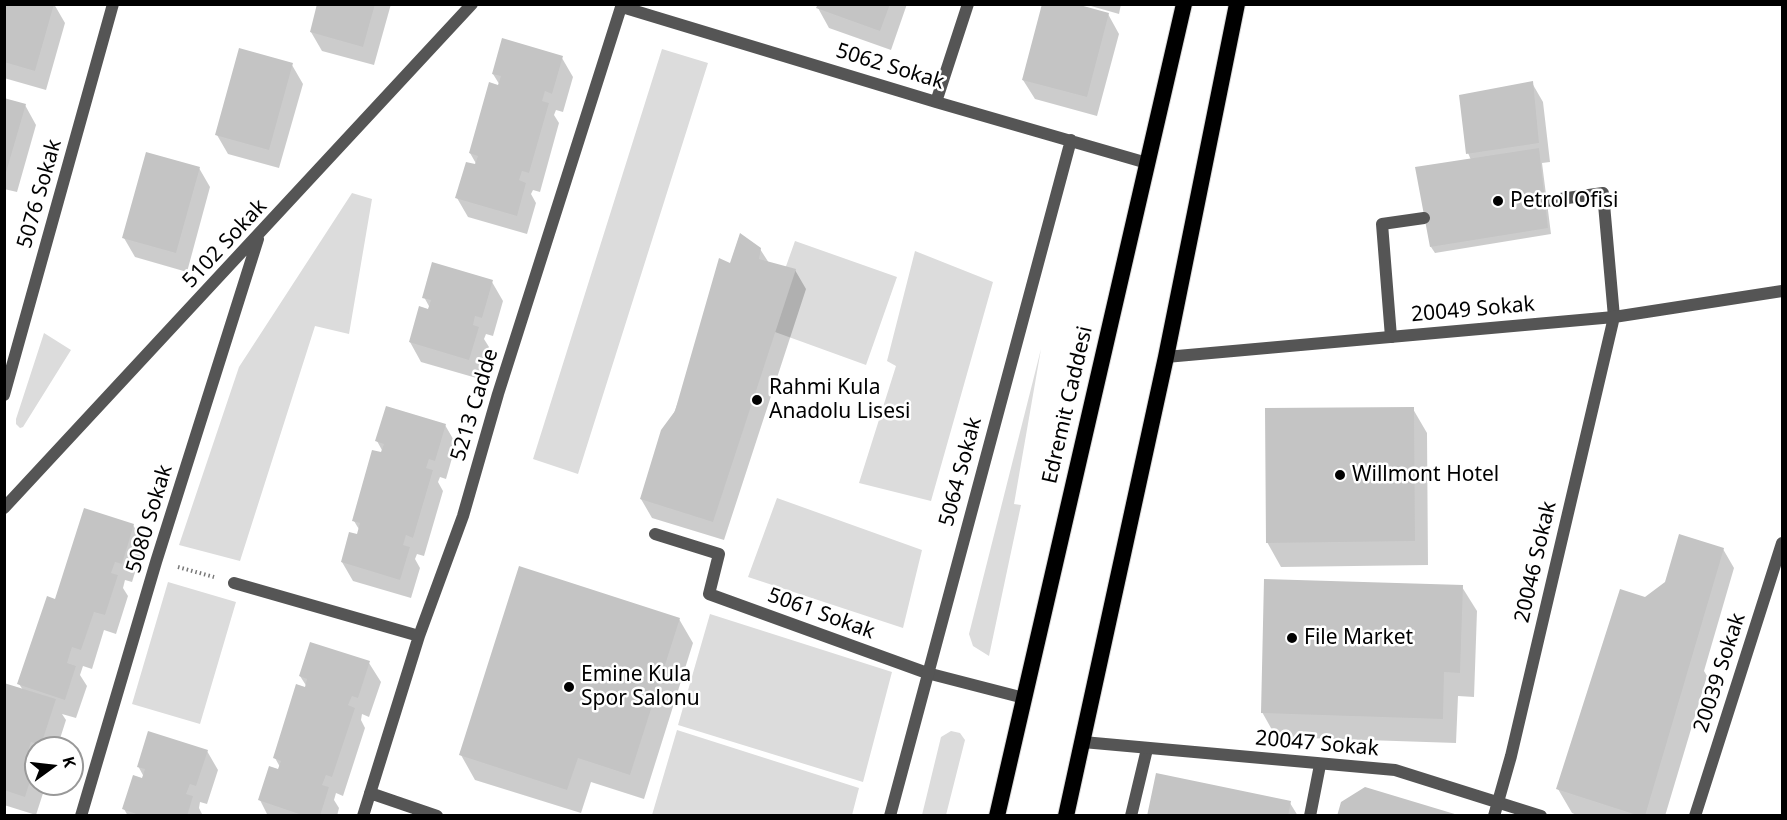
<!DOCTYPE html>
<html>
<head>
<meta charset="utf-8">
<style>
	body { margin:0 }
	#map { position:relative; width:1787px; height:820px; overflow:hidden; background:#fff; font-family:"Noto Sans",sans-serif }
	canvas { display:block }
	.frame { position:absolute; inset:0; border:6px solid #000; pointer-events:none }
	.north { position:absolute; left:24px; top:736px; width:60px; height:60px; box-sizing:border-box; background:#fff; border:2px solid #999; border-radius:50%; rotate:75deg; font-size:16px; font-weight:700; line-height:24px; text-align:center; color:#000 }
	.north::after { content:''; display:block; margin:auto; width:21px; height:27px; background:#000; clip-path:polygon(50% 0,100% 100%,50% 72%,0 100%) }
</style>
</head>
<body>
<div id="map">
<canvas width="1787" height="820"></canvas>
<div class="frame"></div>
<div class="north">K</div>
</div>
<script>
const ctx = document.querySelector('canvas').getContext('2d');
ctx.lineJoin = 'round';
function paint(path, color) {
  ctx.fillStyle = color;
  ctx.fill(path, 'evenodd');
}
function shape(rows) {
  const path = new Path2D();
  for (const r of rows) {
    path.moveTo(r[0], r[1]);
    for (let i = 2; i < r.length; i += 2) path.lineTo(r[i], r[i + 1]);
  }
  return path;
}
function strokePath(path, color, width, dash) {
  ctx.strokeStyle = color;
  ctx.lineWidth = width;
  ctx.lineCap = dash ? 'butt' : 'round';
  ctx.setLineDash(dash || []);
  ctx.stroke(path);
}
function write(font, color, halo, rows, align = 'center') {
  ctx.font = font + ' "Noto Sans",sans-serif';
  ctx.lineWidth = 5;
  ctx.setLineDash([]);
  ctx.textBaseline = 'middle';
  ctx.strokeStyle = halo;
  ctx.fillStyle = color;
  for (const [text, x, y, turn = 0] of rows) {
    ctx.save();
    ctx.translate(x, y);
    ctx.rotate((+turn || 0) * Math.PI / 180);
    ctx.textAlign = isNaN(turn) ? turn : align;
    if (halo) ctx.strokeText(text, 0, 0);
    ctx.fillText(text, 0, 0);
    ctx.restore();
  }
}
paint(shape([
	[662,49,708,63,578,474,533,459],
	[352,193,372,199,349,334,315,326,240,561,179,545,239,367],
	[795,241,897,277,866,365,764,328],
	[915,251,993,282,931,501,859,483,896,366,887,361],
	[44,333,71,350,23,427,20,428,16,424,16,419],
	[1041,349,1014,504,1021,505,989,656,973,646,969,634],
	[777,498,922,550,903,628,748,577],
	[168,582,236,602,200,724,132,704],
	[710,614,892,672,863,782,678,725],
	[677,730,859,788,852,815,652,815],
	[951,731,960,733,965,740,946,815,922,815,941,737]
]), '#dcdcdc');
paint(shape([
	[4,4,54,4,65,23,46,90,4,78],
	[319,4,391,4,374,65,322,51,311,32],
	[819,4,907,4,891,50,829,28,818,8],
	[1084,4,1121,4,1119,14],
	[1108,14,1119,34,1097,116,1035,99,1023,80],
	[562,58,573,77,563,112,556,110,554,115,559,123,540,192,533,190,531,194,536,203,527,234,468,217,457,198,478,167,470,153,501,87,493,74],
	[292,65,303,84,279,168,228,154,217,135],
	[1532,83,1543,102,1550,162,1542,163,1551,234,1435,253,1431,247,1471,160,1468,153],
	[4,99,25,105,36,125,17,192,4,189],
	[199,168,210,187,187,272,135,257,124,238],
	[760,249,769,263,795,270,806,289,724,540,652,518,641,499,731,264],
	[492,282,503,301,493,336,486,334,484,339,489,347,480,379,421,362,410,342,429,311,430,308,424,297],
	[1413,409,1427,433,1428,565,1281,567,1267,542],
	[445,425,456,444,446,479,440,477,438,482,443,491,424,556,417,554,415,559,420,568,411,598,353,581,342,562,358,536,360,531,354,521,382,454,383,452,377,441],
	[133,525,144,544,132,582,125,580,123,588,128,596,116,634,104,630,92,669,83,666,80,675,87,686,76,718,62,714,66,720,57,748,36,748,36,784,46,784,36,815,4,805,4,684,23,690,19,684,56,601],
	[1723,549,1734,568,1704,671,1707,676,1665,816,1579,816,1572,813,1558,789],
	[1462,587,1477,611,1474,697,1458,696,1456,743,1276,737,1262,712],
	[679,619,693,643,644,799,591,782,581,813,475,780,461,755],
	[369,663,381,682,369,717,362,714,361,720,365,728,343,796,336,793,334,800,339,808,337,816,268,816,260,800,280,767,275,758,307,687,300,676],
	[207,751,218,770,207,804,200,802,199,808,203,816,128,816,124,809,144,777,138,766],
	[1290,803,1298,816,1149,816]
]), '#0003');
paint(shape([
	[4,4,54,4,35,71,4,62],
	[317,4,375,4,363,47,310,32],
	[818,4,890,4,880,31,816,8],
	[1042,4,1076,4,1109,13,1087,97,1022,80],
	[502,38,563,56,552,94,545,91,542,101,549,103,529,173,522,171,519,180,526,183,517,216,455,198,466,162,475,164,478,156,469,153,489,82,498,85,501,76,492,74],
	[239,48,293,63,269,150,215,135],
	[1533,81,1539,143,1466,154,1459,95],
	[4,98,26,104,5,176,4,176],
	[1539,148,1548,228,1430,247,1415,167],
	[146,152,200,167,176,253,122,238],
	[740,233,761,248,759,259,796,269,713,522,640,499,661,430,675,411,719,258,730,263],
	[432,262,493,280,482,318,475,316,473,325,479,327,469,360,409,342,419,306,428,309,431,300,422,298],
	[386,406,446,424,435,461,429,459,426,468,433,470,413,538,406,535,403,545,410,547,400,580,341,562,349,532,357,534,360,523,352,521,372,450,381,452,384,444,375,441],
	[1414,407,1415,541,1266,543,1265,408],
	[84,508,134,524,122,564,115,562,111,573,118,575,105,615,94,612,81,650,72,647,67,663,76,666,65,700,17,684,47,596,55,599],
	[1679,534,1724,548,1645,816,1640,816,1556,789,1620,589,1645,597,1665,582],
	[519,566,680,618,630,775,578,758,567,790,459,755],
	[1264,579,1463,585,1460,673,1444,672,1443,719,1261,713],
	[310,642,370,661,358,698,352,696,348,705,355,708,332,777,326,775,322,785,329,787,320,816,305,816,258,800,269,766,278,769,281,761,273,758,296,684,305,687,307,679,299,676],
	[4,683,56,699,41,745,31,742,28,751,36,754,36,762,25,797,4,790],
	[148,731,208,750,196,786,190,784,186,794,193,796,187,816,142,816,122,809,133,775,142,778,145,769,137,767],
	[1156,773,1291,801,1288,816,1147,816],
	[1365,787,1458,815,1458,816,1337,816,1341,802]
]), '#c4c4c4');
const trunk = shape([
	[997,816,1184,4],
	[1066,816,1166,357,1237,4]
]);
strokePath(trunk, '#dbdbdb', 18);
strokePath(shape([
	[178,567,214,577]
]), '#777', 4, [1.5, 3]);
strokePath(shape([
	[1546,201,1603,193,1614,317],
	[1391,337,1382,224,1424,218],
	[655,534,719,554,709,594,927,673,1024,698],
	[1131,816,1147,749],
	[1310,816,1320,765],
	[1695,816,1782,543]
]), '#555', 12);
strokePath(shape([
	[622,7,936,102,1147,163],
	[936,102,968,4],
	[1166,357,1614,317,1782,291],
	[4,395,113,4],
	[4,508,472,4],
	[234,583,419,636],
	[1083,742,1395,770,1541,816],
	[370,793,437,816],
	[81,816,156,562,258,239],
	[363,816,419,636,463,516,498,394,622,4],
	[890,816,1071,140],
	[1494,816,1511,756,1614,317]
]), '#555', 12);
strokePath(trunk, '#000', 16);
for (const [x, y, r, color] of [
	[1498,201,6,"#000"],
	[757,400,6,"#000"],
	[1340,475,6,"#000"],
	[1292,638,6,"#000"],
	[569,687,6,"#000"]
]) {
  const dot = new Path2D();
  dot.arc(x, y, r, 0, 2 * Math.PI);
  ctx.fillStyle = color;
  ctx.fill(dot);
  strokePath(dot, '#fff', 2);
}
write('21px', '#000', '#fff', [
	["5062 Sokak",890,67,17],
	["5076 Sokak",40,194,-74],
	["5102 Sokak",225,244,-47],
	["20049 Sokak",1473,310,-5],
	["5213 Cadde",475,405,-73],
	["Edremit Caddesi",1068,405,-77],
	["5064 Sokak",961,472,-75],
	["5080 Sokak",150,519,-73],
	["20046 Sokak",1536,562,-77],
	["5061 Sokak",821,614,20],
	["20039 Sokak",1720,673,-72],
	["20047 Sokak",1317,744,5]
]);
write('21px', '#000', '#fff', [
	["Petrol Ofisi",1510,201],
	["Rahmi Kula",769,388],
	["Anadolu Lisesi",769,412],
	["Willmont Hotel",1352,475],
	["File Market",1304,638],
	["Emine Kula",581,675],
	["Spor Salonu",581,699]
], 'left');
</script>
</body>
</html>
